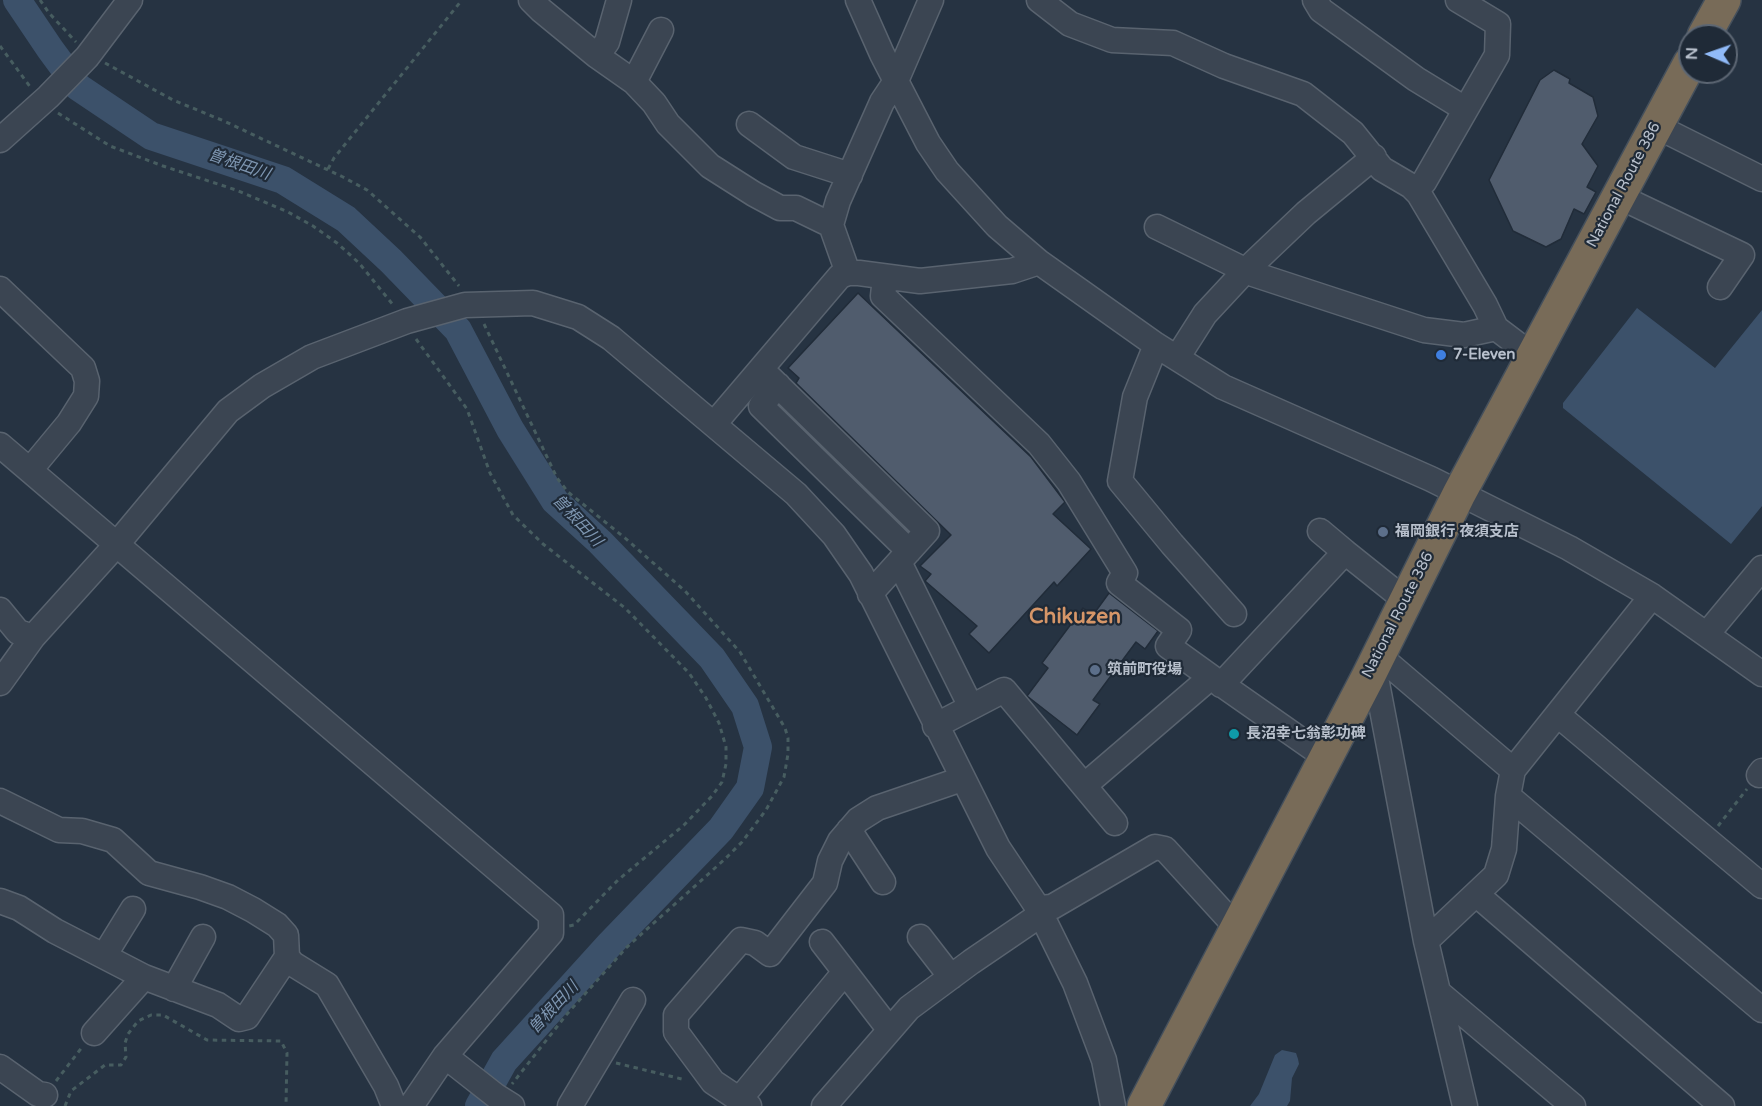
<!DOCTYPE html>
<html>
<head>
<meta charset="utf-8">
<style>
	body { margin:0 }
	#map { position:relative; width:1762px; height:1106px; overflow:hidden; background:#263342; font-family:"Varela Round",sans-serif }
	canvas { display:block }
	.north { position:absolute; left:1678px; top:24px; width:60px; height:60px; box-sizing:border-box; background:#1f2a37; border:2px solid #5c6673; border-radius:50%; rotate:272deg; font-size:16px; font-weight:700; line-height:24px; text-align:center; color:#b8c0cc }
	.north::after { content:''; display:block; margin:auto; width:21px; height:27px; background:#90baf8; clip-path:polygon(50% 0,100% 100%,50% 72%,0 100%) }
</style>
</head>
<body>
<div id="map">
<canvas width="1762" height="1106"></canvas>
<div class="north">N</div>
</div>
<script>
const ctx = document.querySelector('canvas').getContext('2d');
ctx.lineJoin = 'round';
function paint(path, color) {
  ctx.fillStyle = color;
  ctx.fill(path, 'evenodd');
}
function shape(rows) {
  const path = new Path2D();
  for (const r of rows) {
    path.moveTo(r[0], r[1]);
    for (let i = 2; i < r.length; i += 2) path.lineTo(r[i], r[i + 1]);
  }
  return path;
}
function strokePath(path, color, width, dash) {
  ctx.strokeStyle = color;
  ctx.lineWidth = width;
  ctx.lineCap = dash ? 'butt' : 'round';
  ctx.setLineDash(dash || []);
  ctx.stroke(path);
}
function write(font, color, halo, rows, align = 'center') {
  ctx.font = font + ' "Varela Round","Noto Sans JP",sans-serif';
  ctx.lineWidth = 4.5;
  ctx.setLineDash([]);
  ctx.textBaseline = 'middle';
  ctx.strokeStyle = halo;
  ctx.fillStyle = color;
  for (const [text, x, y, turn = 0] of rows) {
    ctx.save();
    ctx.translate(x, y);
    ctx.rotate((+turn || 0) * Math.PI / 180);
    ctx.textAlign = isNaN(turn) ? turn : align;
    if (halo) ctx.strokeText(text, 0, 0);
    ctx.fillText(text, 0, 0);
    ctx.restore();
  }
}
paint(shape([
	[1637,308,1715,368,1762,310,1762,506,1731,544,1563,408,1563,403],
	[1282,1050,1296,1053,1298,1059,1299,1064,1292,1078,1290,1101,1287,1106,1250,1106,1259,1094,1275,1055]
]), '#3c516a');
strokePath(shape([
	[17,0,50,49,78,87,151,136,283,180,346,219,391,261,458,330,510,429,555,501,600,542,712,658,745,706,758,747,750,788,721,829,610,944,504,1061,479,1106]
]), '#3c516a', 28);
const building = shape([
	[1554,70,1570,79,1569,83,1593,97,1598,116,1582,144,1598,166,1587,187,1596,192,1584,214,1574,209,1561,239,1546,247,1513,231,1489,180,1540,80,1554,70],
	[858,293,1031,457,1065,502,1053,514,1091,549,1057,586,1054,582,989,653,969,634,977,626,925,581,931,574,920,566,951,535,796,383,799,378,788,368,858,293],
	[1109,593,1158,631,1145,649,1136,642,1093,700,1100,704,1077,735,1027,696,1048,668,1042,663,1083,608,1093,615,1109,593]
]);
paint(building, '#505c6d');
strokePath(building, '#212c39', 1.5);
const minor = shape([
	[531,0,541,10,597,56,634,82,654,103,668,124,710,166,754,194,780,208,796,208,831,225,848,273],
	[858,0,882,54,928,143,947,171,997,226,1039,262,1156,345,1223,387,1431,479,1569,548,1652,596,1762,674],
	[1039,0,1070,24,1112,40,1173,43,1224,66,1303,94,1353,133,1382,169,1411,186,1419,194,1485,305,1496,328,1533,356],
	[1315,0,1321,10,1416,79,1465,109],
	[597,56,607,42,619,0],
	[634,82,661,30],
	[749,124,794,157,850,175],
	[1656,126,1762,179],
	[0,140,48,97,87,57,130,0],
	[1415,190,1424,182,1497,55,1498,24,1458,0],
	[1618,196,1742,255,1720,287],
	[831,225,838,201,882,102,896,81,931,0],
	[1157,227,1253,274,1424,330,1464,335,1496,328],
	[885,277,883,296,1039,444,1069,482,1125,573,1119,583,1179,630,1168,646,1211,677],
	[0,289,83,368,87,381,86,396,69,423,30,470],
	[1156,345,1135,397,1120,481,1172,544,1234,614],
	[1177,358,1205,314,1245,271,1306,213,1374,157],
	[761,369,927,531,870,594],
	[778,385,761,406,909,551],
	[714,424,840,276,848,273,859,273,920,281,1012,271,1039,262],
	[0,445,551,915,551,933,445,1056,411,1106],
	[1320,531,1345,552,1395,592,1407,599],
	[899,562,971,707],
	[0,610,18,632,33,637],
	[1707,634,1762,568],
	[1378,655,1513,770],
	[1368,677,1377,683,1426,941,1465,1106],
	[0,683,33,637,117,544,228,411,262,386,312,357,407,321,465,305,533,303,578,317,611,338,796,494,834,535,861,574,998,848,1038,908,1052,907,1155,847,1165,849,1237,928],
	[1221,685,1345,552],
	[1558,715,1762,886],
	[935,726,1004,690,1115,823],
	[1759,775,1762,771],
	[1085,785,1211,677,1311,747,1327,754],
	[1508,796,1762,1010],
	[0,801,59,830,82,831,113,840,149,873,200,887,228,897,253,910,277,925,286,935,287,957],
	[849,830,883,882],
	[1476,894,1722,1106],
	[0,901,19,908,55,931,144,977,218,1005,239,1019,247,1017,287,957,293,964,327,985,386,1086,394,1106],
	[1038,908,1075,983,1104,1060,1113,1106],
	[920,937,951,977],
	[1426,941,1496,875,1504,849,1508,796,1513,770,1652,596],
	[822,942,889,1029],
	[104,956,133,909],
	[174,989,203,937],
	[1439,993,1573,1106],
	[94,1033,144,977],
	[445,1056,496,1096,512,1106],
	[0,1067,38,1094,45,1095],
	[739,1100,844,973],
	[570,1106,633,1000],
	[749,1106,713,1082,676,1032,676,1015,741,940,755,943,770,954,825,883,830,861,840,841,858,820,877,808,962,779],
	[824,1106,909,1008,971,962,1040,915]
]);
const highway = shape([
	[1704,36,1724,0],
	[1144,1106,1368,677,1459,494,1690,63]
]);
strokePath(minor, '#59636f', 27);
strokePath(highway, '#45505c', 36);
strokePath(shape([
	[40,0,49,13,76,42],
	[0,46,31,88],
	[105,63,173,100,224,121,343,177,367,190,420,237,459,286],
	[58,113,110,146,163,166,236,190,288,212,313,226,337,243,359,263,394,306],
	[328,169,334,158,462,0],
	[484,324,557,478,568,492,625,538,685,591,740,652,785,728,788,738,788,754,784,777,766,810,742,842,725,859,626,948,567,1014,512,1084],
	[416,339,467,409,490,473,513,515,543,544,625,608,689,673,706,698,719,723,726,747,726,764,722,782,712,796,684,825,618,880,574,925,569,926],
	[1718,826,1747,789],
	[616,1063,686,1080],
	[56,1081,83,1046],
	[65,1106,71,1091,105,1065,121,1065,126,1057,125,1043,128,1034,138,1021,151,1015,163,1015,207,1040,281,1041,287,1053,286,1106]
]), '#475d60', 3, [4.5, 4.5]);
strokePath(minor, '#3b4552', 24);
strokePath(highway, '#786b58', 33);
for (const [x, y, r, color] of [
	[1441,355,6,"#3f7fe0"],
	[1383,532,6,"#5c6f8a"],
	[1095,670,6,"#5c6f8a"],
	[1234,734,6,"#0f9aa8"]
]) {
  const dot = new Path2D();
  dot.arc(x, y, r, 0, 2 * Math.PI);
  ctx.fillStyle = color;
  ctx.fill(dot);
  strokePath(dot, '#1f2a37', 2);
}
write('15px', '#b8c0cc', '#1f2a37', [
	["National Route 386",1624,185,-62],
	["National Route 386",1398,615,-63]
]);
write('bold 15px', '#b8c0cc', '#1f2a37', [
	["7-Eleven",1453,355],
	["福岡銀行 夜須支店",1395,532],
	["筑前町役場",1107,670],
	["長沼幸七翁彰功碑",1246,734]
], 'left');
write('italic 16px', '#7f97b2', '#1f2a37', [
	["曽根田川",239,165,19],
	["曽根田川",577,521,47],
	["曽根田川",554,1008,-47]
]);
write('bold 21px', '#d69668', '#1f2a37', [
	["Chikuzen",1075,617]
]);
</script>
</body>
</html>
